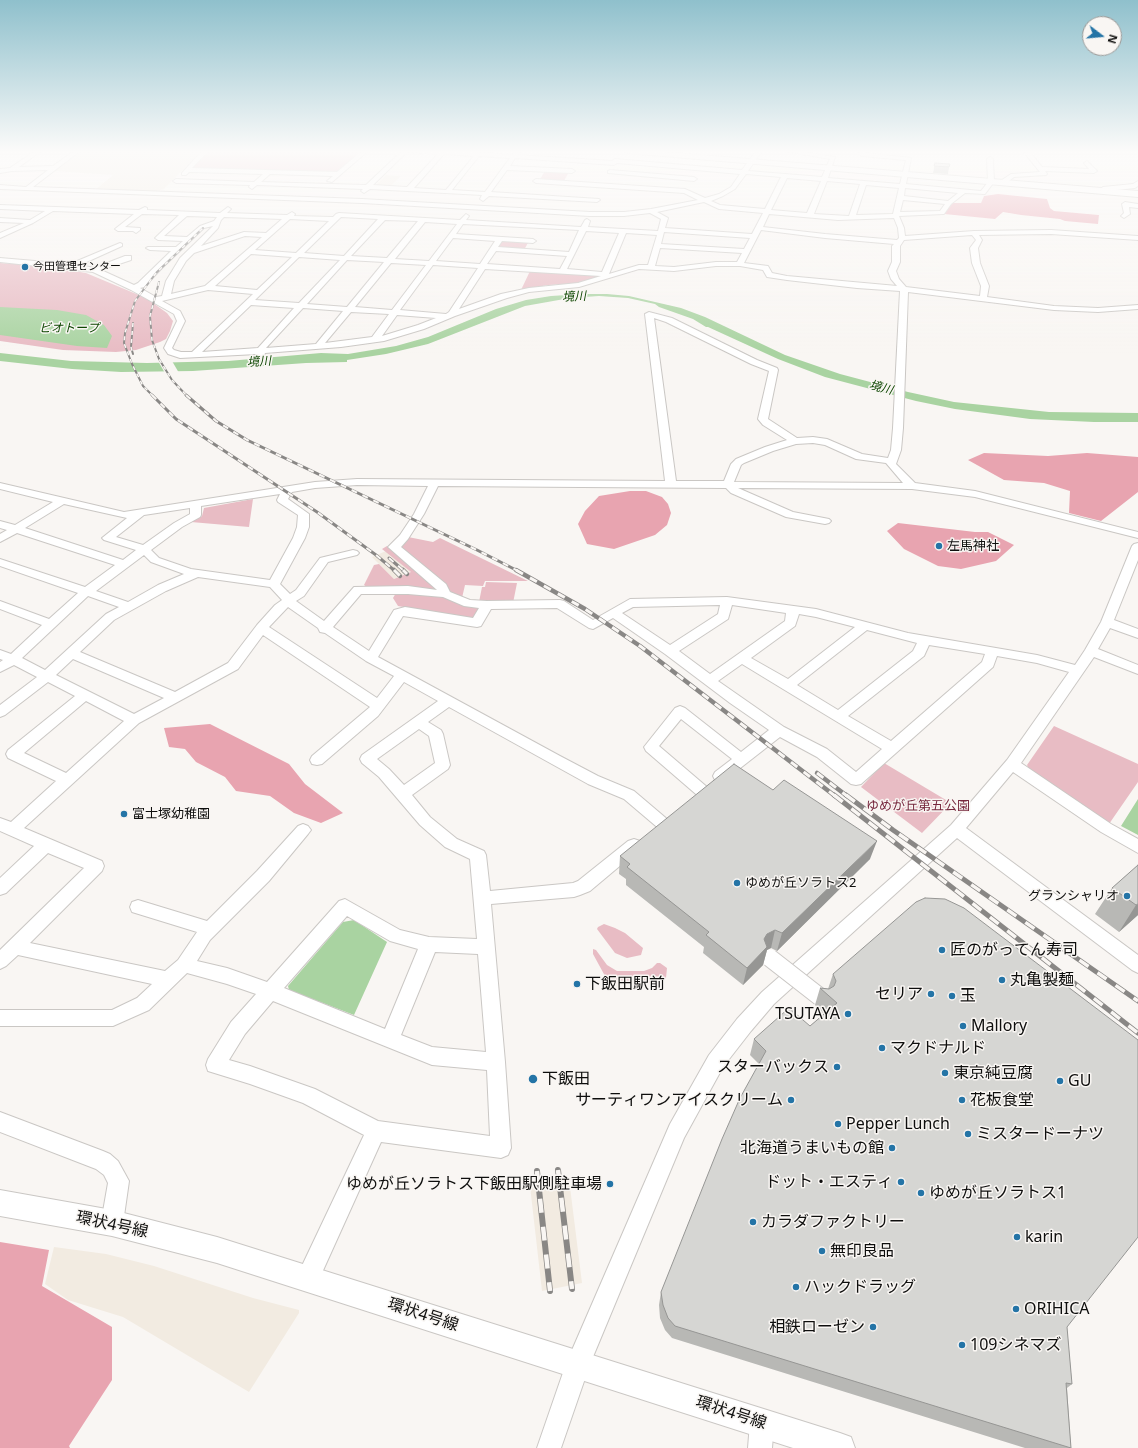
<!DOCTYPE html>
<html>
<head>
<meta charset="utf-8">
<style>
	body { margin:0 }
	#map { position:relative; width:1138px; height:1448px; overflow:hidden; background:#f9f6f3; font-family:"Noto Sans",sans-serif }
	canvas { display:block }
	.north { position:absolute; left:1082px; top:16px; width:40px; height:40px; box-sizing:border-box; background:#f9f6f3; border:1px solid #9b9997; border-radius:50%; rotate:106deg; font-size:11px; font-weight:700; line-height:16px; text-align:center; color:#0e0e0d }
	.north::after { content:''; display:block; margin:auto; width:14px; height:18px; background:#2474a6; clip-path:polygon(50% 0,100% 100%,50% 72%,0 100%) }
</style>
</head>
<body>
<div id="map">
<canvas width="1138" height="1448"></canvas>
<div class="north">N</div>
</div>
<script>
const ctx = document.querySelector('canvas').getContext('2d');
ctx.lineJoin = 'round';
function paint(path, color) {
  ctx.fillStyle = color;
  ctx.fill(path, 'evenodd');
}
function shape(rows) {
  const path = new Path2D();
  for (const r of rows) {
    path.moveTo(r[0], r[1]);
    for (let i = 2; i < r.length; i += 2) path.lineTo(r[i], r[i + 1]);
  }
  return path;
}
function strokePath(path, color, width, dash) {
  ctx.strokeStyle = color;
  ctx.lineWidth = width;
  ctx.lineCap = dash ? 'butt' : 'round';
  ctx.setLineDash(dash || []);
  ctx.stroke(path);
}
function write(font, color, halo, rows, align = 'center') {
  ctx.font = font + ' "Noto Sans","Noto Sans JP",sans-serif';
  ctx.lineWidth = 3;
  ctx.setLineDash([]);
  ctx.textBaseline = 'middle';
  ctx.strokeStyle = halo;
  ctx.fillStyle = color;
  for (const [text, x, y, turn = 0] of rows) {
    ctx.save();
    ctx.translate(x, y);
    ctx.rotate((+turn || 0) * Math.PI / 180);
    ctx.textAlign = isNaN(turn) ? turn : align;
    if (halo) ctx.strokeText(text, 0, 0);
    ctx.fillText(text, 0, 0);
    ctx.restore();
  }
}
paint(shape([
	[80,151,202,151,164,189,154,192,95,190,113,175,53,171],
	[386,175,401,176,389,188,375,186],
	[386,551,411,572,394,579,372,557],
	[569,1179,582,1283,542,1291,530,1186],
	[54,1247,106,1254,154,1266,253,1298,299,1310,299,1313,249,1392,123,1317,68,1300,45,1284]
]), '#f2ebe1');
paint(shape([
	[208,151,362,151,336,173,191,169],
	[545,171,569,172,564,181,540,179],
	[503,239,529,241,524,250,498,248],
	[0,263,44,266,86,273,146,298,167,313,173,321,170,331,166,339,160,342,136,350,116,352,63,350,0,341],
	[530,271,604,276,573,284,548,285,521,290],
	[253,499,249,527,191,522,202,516,204,508],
	[408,537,433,542,440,538,528,581,485,581,483,586,465,585,462,598,452,593,445,585,399,547],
	[387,546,417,568,436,587,433,591,368,588,364,585,374,565,379,564,394,579,411,572,382,549],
	[486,582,517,583,513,603,479,602,482,587,485,587],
	[405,592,449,598,480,606,474,620,398,606,393,598,396,593],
	[1054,726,1138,764,1138,782,1109,824,1031,773,1027,765],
	[884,763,951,803,922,833,861,787],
	[604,924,615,928,625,933,643,948,641,955,627,958,615,953,597,929,598,927],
	[593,949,596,950,607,965,617,971,644,971,652,968,657,963,660,963,667,968,666,978,658,983,622,984,615,983,605,976,593,954]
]), '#e8bcc4');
paint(shape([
	[998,194,1047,199,1050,208,1054,211,1099,215,1098,224,1065,221,1060,219,1021,215,1003,212,995,219,944,214,952,203,981,203,984,196],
	[984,453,1048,456,1087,453,1138,457,1138,492,1101,521,1069,513,1070,491,1044,483,1004,480,968,460],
	[630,491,646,491,662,497,668,504,671,513,667,525,655,535,614,549,587,544,578,524,585,511,599,496],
	[898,523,975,532,988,532,1014,545,996,561,961,569,938,566,904,549,887,531],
	[210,724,289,764,305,784,343,813,321,823,294,813,270,796,236,791,225,777,196,762,185,749,169,747,164,728],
	[0,1242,49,1250,42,1286,112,1327,112,1380,69,1446,70,1448,0,1448]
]), '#e8a4b0');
paint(shape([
	[582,294,607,294,629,296,681,308,705,317,785,355,840,374,908,392,954,402,1049,412,1138,413,1138,422,1094,422,1030,419,955,409,916,401,825,377,778,359,708,327,706,327,693,319,659,307,655,304,628,298,599,296,570,298,525,306,428,344,386,354,347,360,347,362,306,363,193,371,121,372,72,369,0,361,0,353,71,361,147,363,228,361,321,353,348,354,396,346,428,337,496,309,526,300,551,296],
	[0,307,57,310,86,315,104,325,112,336,107,348,77,346,0,335],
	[1138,799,1138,835,1121,826],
	[354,920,387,942,354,1015,289,990,288,986,343,922]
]), '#a9d3a1');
paint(shape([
	[158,361,172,361,179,373,165,373]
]), '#f9f6f3');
const minor = shape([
	[35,151,41,151,19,167,53,166,74,151,80,151,33,187,362,199,590,212,624,212,651,209,698,200,684,193,536,183,533,181,536,179,685,189,705,198,719,194,731,187,740,174,617,163,614,165,515,158,510,166,572,169,575,171,572,173,507,170,491,192,599,199,600,200,597,202,489,196,483,201,480,199,482,195,370,189,364,193,361,191,363,189,257,185,252,189,249,187,250,185,176,183,173,181,176,179,254,182,263,174,189,172,186,175,182,175,182,173,202,151,208,151,192,168,337,172,362,151,368,151,332,182,327,181,333,176,270,174,261,182,366,185,402,151,462,151,512,155,515,151,521,151,518,155,612,161,615,159,742,170,756,151,762,151,748,171,822,177,830,159,785,151,796,151,835,157,828,178,900,184,906,160,862,156,859,154,860,151,866,151,865,153,911,158,906,184,981,191,988,182,987,159,990,157,993,159,994,182,985,194,965,193,951,204,944,214,899,216,904,228,905,236,974,231,1051,230,1138,236,1138,240,1051,234,979,235,982,240,978,248,980,263,989,286,987,297,1054,306,1098,308,1138,305,1138,309,1098,312,1054,310,908,292,903,428,901,450,896,464,915,483,975,491,1138,532,1138,538,975,497,912,489,738,488,793,512,829,519,831,521,829,523,825,524,786,517,731,493,726,488,438,486,424,514,408,539,401,547,446,584,450,592,470,600,487,601,560,600,564,601,593,620,630,599,727,597,816,609,908,633,1037,655,1075,665,1085,650,1101,622,1132,546,1134,544,1138,543,1138,560,1114,620,1138,629,1138,638,1110,628,1098,649,1138,665,1138,674,1094,657,1021,763,1111,824,1138,839,1138,853,1101,832,1013,772,966,828,1138,955,1138,973,1132,970,957,838,774,1004,751,1031,723,1067,684,1138,590,1364,561,1448,537,1448,566,1364,670,1124,709,1055,737,1019,762,992,951,825,1007,760,1069,672,1037,663,997,656,993,667,861,784,856,785,851,784,817,757,780,737,725,780,720,781,715,780,713,776,715,772,732,759,681,719,659,746,707,787,709,791,707,795,702,797,697,795,646,751,644,747,675,708,680,706,685,708,741,752,769,730,730,703,665,654,613,618,593,629,589,628,557,608,491,609,481,626,477,627,403,616,378,657,560,756,598,776,634,791,667,819,670,823,667,827,662,829,657,827,624,799,588,784,449,707,428,722,441,730,443,734,450,765,448,769,412,795,430,817,457,839,484,851,486,855,490,891,573,883,578,881,628,841,634,839,640,841,642,845,640,849,590,891,580,895,574,897,491,904,505,1062,511,1148,508,1155,501,1158,381,1142,316,1286,308,1289,300,1286,297,1278,300,1270,364,1135,303,1103,250,1084,208,1071,206,1065,208,1059,231,1022,256,994,227,984,187,973,149,1010,113,1026,0,1026,0,1010,112,1010,137,998,152,984,18,955,6,966,0,969,0,950,84,868,48,853,6,893,0,895,0,878,34,846,0,831,0,818,11,822,56,781,8,758,6,754,8,750,75,696,48,682,5,715,0,717,0,705,37,677,14,665,0,672,0,662,3,660,0,659,0,650,11,654,42,625,0,609,0,601,49,619,78,593,0,566,0,559,85,587,115,565,17,533,0,542,0,534,7,530,0,528,0,521,15,525,53,502,0,489,0,483,124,512,315,482,357,479,665,481,645,314,649,312,672,318,757,360,777,368,778,370,768,419,797,438,813,437,827,439,862,454,888,458,891,450,893,428,900,291,857,288,787,280,767,277,763,270,740,266,716,266,674,271,639,269,579,287,529,292,507,298,455,316,424,329,384,341,341,347,265,353,264,356,261,357,257,354,180,358,168,354,164,348,177,321,174,314,131,290,93,272,0,262,0,258,70,264,120,243,122,244,122,246,80,265,94,268,125,256,131,256,131,260,101,270,134,285,138,283,171,251,150,250,146,248,148,247,176,247,183,241,158,240,155,238,179,215,142,214,125,227,140,228,140,230,136,233,133,231,118,231,115,229,134,214,53,211,33,223,0,238,0,233,24,223,0,222,0,218,30,220,45,211,0,209,0,205,139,210,145,207,147,208,147,210,220,213,228,207,231,209,227,213,287,215,292,212,295,214,294,216,333,217,336,214,339,213,460,220,466,214,469,216,466,220,581,227,585,220,587,219,590,221,588,227,658,231,661,219,650,213,624,216,590,216,362,203,0,189,0,185,26,187,48,170,12,171,0,173,0,169,10,168,35,151],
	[407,152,438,154,407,187,373,185,407,152],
	[444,154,474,156,446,190,414,188,444,154],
	[479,156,510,158,485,192,452,190,479,156],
	[746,174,781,177,765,209,720,205,711,201,723,196,735,189,746,174],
	[787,178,821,181,807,213,771,210,787,178],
	[827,181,860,184,849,216,814,214,827,181],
	[866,185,899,188,893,214,856,215,866,185],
	[905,188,958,193,948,201,904,196,905,188],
	[903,200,945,204,940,211,900,212,903,200],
	[704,202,719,209,763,213,752,234,665,228,668,218,657,212,704,202],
	[769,214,838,220,894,218,898,228,899,238,897,240,825,234,763,227,769,214],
	[187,216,217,217,214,221,200,226,187,237,164,236,187,216],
	[224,217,282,219,266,233,244,232,201,246,218,228,221,220,224,217],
	[341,217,378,219,344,256,304,253,341,217],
	[290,219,329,221,296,253,255,250,290,219],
	[385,220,418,221,387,258,351,256,385,220],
	[425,222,457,224,429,261,395,259,425,222],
	[463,224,579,230,569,252,498,247,502,241,533,243,536,241,533,239,456,234,463,224],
	[213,226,180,258,166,281,162,296,156,297,140,288,144,287,162,268,204,228,213,226],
	[761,230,825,238,894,244,892,246,892,262,888,271,891,279,897,286,787,276,772,273,768,266,744,263,761,230],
	[586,231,619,233,602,272,567,269,586,231],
	[664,232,750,238,744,249,661,244,664,232],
	[626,233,657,235,648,265,639,265,609,274,626,233],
	[972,235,976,240,970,248,972,263,981,286,980,296,906,287,899,279,896,271,900,262,900,246,904,240,972,235],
	[245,236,262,237,205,286,171,294,174,281,186,261,194,253,245,236],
	[453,238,495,241,480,264,436,261,453,238],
	[660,248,742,253,737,262,716,262,674,267,655,266,660,248],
	[496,251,567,256,560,269,487,264,496,251],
	[251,254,292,257,257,290,215,286,251,254],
	[299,257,340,260,299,303,255,300,299,257],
	[347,260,384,262,347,307,307,304,347,260],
	[391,263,426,265,392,310,355,307,391,263],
	[433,265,478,268,449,312,446,314,400,310,433,265],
	[485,269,601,276,578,283,529,288,501,294,459,309,485,269],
	[208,290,253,294,192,352,181,352,174,350,172,348,185,321,180,311,162,301,208,290],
	[251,305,294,308,258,348,202,352,251,305],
	[303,308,343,311,316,344,266,348,303,308],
	[351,312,389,314,372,337,325,343,351,312],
	[397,315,436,318,418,325,382,336,397,315],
	[654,318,666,322,751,364,769,371,758,419,763,425,787,440,765,447,736,459,731,464,724,481,676,481,654,318],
	[813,443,825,445,856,459,886,463,903,483,734,482,741,465,744,463,773,451,796,444,813,443],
	[357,485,428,486,414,514,400,535,388,547,437,590,408,586,354,587,324,621,296,601,304,596,328,562,357,555,359,553,357,551,353,550,320,558,296,590,290,594,280,584,305,538,309,527,309,514,288,499,292,492,315,488,357,485],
	[280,494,277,500,278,502,298,515,297,527,293,538,270,580,191,569,159,558,151,550,182,527,200,517,201,515,201,506,280,494],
	[64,504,127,518,102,538,104,540,136,550,123,560,25,528,64,504],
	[190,508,190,514,174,523,143,545,116,537,144,515,190,508],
	[144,555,151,562,184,574,158,585,128,602,96,591,144,555],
	[198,577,270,587,282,600,275,605,257,625,228,663,175,692,80,652,114,620,166,591,198,577],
	[361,594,408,594,443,597,464,606,479,608,473,618,405,607,394,610,369,651,333,627,361,594],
	[88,596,119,607,106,614,45,670,22,658,88,596],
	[720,605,718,614,670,645,622,613,633,607,720,605],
	[732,605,786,613,785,621,710,674,679,651,728,619,732,605],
	[288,607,318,628,320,632,325,633,366,661,394,676,377,698,269,627,288,607],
	[799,614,816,617,855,627,788,679,751,658,795,626,799,614],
	[867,630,917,643,913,651,838,710,797,685,867,630],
	[263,635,370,707,312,756,310,760,312,764,317,765,322,764,378,716,404,682,438,701,362,755,360,759,362,763,379,777,420,825,445,847,470,859,477,939,429,937,400,930,345,899,339,901,267,982,227,968,197,961,210,940,269,881,308,834,311,830,308,826,303,824,298,826,257,871,207,921,138,900,132,902,130,907,132,912,197,932,178,960,165,971,30,943,102,871,104,866,102,861,24,828,139,723,238,669,263,635],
	[929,645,985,654,982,662,891,741,848,716,924,656,929,645],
	[73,659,164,698,134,714,56,675,73,659],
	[742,664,783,689,882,749,856,772,827,749,784,727,718,681,742,664],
	[86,701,124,721,66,773,24,753,86,701],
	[419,729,429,736,435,763,404,785,389,769,377,759,419,729],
	[347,916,390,941,418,949,385,1029,284,988,347,916],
	[435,952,478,954,486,1052,432,1047,401,1035,435,952],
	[273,1001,432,1065,487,1070,490,1136,378,1121,315,1089,250,1066,229,1060,245,1034,273,1001],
	[1023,151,1029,151,1042,167,1089,169,1084,163,1087,161,1097,171,1094,173,1045,171,1047,174,1046,175,1014,177,1005,184,1001,184,1002,180,1011,174,1040,172,1023,151],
	[610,170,694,177,697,179,694,181,608,173,608,171,610,170],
	[1138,181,1138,186,1135,188,1105,191,1101,193,1098,191,1103,187,1133,184,1138,181],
	[1125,202,1138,204,1138,208,1129,207,1130,214,1124,218,1121,216,1124,213,1122,204,1125,202],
	[0,1112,103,1151,110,1154,118,1161,129,1181,123,1223,120,1231,112,1234,104,1231,101,1223,108,1183,104,1175,96,1169,0,1132,0,1112],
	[762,1411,771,1414,774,1423,772,1448,748,1448,750,1423,753,1414,762,1411]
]);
const major = shape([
	[0,1190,112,1210,217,1237,840,1433,851,1437,855,1448,793,1448,217,1263,112,1236,0,1216,0,1190]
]);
const highway = shape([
	[624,151,652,151,1138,191,1138,197,628,153,624,151]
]);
strokePath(minor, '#cac7c4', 2);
strokePath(major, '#cac7c4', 2);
strokePath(highway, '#cac7c4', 2);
paint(minor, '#fff');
paint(major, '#fff');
paint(highway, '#fff');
const railFar4 = shape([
	[159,282,150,316,152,340,159,359,172,380,187,396],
	[133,323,131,347,133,354],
	[153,396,143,386,132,364,124,343,125,333,135,301,156,273,203,228]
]);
const railFar3 = shape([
	[152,395,176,419,317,512,376,555,395,571],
	[186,395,216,421,247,440,477,550,518,571],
	[389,558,404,571]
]);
const railFar2 = shape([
	[394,570,400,576],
	[403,570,407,574],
	[516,570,585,609,640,646,835,796],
	[817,773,847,796]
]);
const railFar1 = shape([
	[834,795,1138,1033],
	[846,795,893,830,1138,1001]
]);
const rail = shape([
	[558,1170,572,1289],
	[537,1171,550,1291]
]);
strokePath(railFar4, '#898785', 2);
strokePath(railFar3, '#898785', 3);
strokePath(railFar2, '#898785', 4.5);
strokePath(railFar1, '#898785', 5);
strokePath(rail, '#898785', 6);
strokePath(railFar4, '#f9f6f3', 1.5, [4]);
strokePath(railFar3, '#f9f6f3', 2, [6]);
strokePath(railFar2, '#f9f6f3', 3, [8]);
strokePath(railFar1, '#f9f6f3', 3.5, [11]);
strokePath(rail, '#f9f6f3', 4.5, [14]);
const minorBridge = shape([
	[770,958,820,997]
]);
strokePath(minorBridge, '#cac7c4', 19, []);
strokePath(minorBridge, '#fff', 17);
paint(shape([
	[935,163,949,167,948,174,933,173],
	[620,856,870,859,777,951,771,948,767,950,763,965,743,985,703,953,704,947,626,885,626,879,619,874],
	[1138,865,1138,915,1119,932,1095,914,1112,888],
	[833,974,1067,1327,1072,1384,1067,1388,1071,1448,1025,1448,672,1338,665,1330,660,1318,659,1305,661,1292,759,1064,750,1055,754,1039,810,1026,824,1014,815,1005,820,988,828,989]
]), '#b8b8b5');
paint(shape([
	[877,841,870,859,777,951,782,933],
	[1138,904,1138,915,1119,932,1136,905],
	[775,930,771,948,767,950,763,965,743,985,747,968,764,939,767,934]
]), '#969694');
const building = shape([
	[935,163,950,164,949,167,934,166,935,163],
	[734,764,773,790,784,780,877,841,782,933,775,930,767,934,764,939,767,947,747,968,706,935,709,932,627,867,630,864,620,856,734,764],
	[1138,865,1138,904,1136,905,1112,888,1138,865],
	[925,898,945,899,964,908,1138,1040,1138,1237,1067,1327,1072,1384,1066,1383,1071,1448,675,1326,668,1318,663,1305,661,1292,722,1139,740,1098,766,1051,754,1039,789,1008,810,1026,837,1003,820,988,829,989,834,986,836,981,833,974,916,902,925,898]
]);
paint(building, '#d6d6d3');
strokePath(building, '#969694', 1);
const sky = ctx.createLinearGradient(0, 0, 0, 353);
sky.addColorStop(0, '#8fc0cc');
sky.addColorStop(0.43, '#fcfbfa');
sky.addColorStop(1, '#fcfbfa00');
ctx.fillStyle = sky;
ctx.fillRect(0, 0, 1138, 353);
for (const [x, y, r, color] of [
	[25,267,4,"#2474a6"],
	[939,546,4,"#2474a6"],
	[124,814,4,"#2474a6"],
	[737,883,4,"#2474a6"],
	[1127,896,4,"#2474a6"],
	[942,950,4,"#2474a6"],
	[1002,980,4,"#2474a6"],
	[577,984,4,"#2474a6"],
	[931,994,4,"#2474a6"],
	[952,996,4,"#2474a6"],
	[848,1014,4,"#2474a6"],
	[963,1026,4,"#2474a6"],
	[882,1048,4,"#2474a6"],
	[837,1067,4,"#2474a6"],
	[945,1073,4,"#2474a6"],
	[533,1079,5,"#2474a6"],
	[1060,1081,4,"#2474a6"],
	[791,1100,4,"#2474a6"],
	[962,1100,4,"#2474a6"],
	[838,1124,4,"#2474a6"],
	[968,1134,4,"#2474a6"],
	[892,1148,4,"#2474a6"],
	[901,1182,4,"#2474a6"],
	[610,1184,4,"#2474a6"],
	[921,1193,4,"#2474a6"],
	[753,1222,4,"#2474a6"],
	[1017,1237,4,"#2474a6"],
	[822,1251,4,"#2474a6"],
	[796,1287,4,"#2474a6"],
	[1016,1309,4,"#2474a6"],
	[873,1327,4,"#2474a6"],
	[962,1345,4,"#2474a6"]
]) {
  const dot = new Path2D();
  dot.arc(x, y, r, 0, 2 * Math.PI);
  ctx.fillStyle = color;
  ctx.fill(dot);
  strokePath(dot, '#f9f6f3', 1.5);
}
write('11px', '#0e0e0d', '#f9f6f3', [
	["今田管理センター",33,267]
], 'left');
write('italic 12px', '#0d4600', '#f9f6f3', [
	["境川",574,297,-3],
	["ビオトープ",69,329],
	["境川",259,362,-4],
	["境川",881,388,15]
]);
write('13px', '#0e0e0d', '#f9f6f3', [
	["左馬神社",947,546],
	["富士塚幼稚園",132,814],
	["ゆめが丘ソラトス2",745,883],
	["グランシャリオ",1119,896,"right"]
], 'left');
write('13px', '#76273d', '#f9f6f3', [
	["ゆめが丘第五公園",918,806]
]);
write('16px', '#0e0e0d', '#f9f6f3', [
	["匠のがってん寿司",950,950],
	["丸亀製麺",1010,980],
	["下飯田駅前",585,984],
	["セリア",923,994,"right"],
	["玉",960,996],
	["TSUTAYA",840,1014,"right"],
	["Mallory",971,1026],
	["マクドナルド",890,1048],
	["スターバックス",829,1067,"right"],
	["東京純豆腐",953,1073],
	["下飯田",542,1079],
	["GU",1068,1081],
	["サーティワンアイスクリーム",783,1100,"right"],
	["花板食堂",970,1100],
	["Pepper Lunch",846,1124],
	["ミスタードーナツ",976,1134],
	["北海道うまいもの館",884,1148,"right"],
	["ドット・エスティ",893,1182,"right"],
	["ゆめが丘ソラトス下飯田駅側駐車場",602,1184,"right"],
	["ゆめが丘ソラトス1",929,1193],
	["カラダファクトリー",761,1222],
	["karin",1025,1237],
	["無印良品",830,1251],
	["ハックドラッグ",804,1287],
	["ORIHICA",1024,1309],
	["相鉄ローゼン",865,1327,"right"],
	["109シネマズ",970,1345]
], 'left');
write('16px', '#0e0e0d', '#f9f6f3', [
	["環状4号線",112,1225,12],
	["環状4号線",423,1315,18],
	["環状4号線",731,1413,18]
]);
</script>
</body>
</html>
